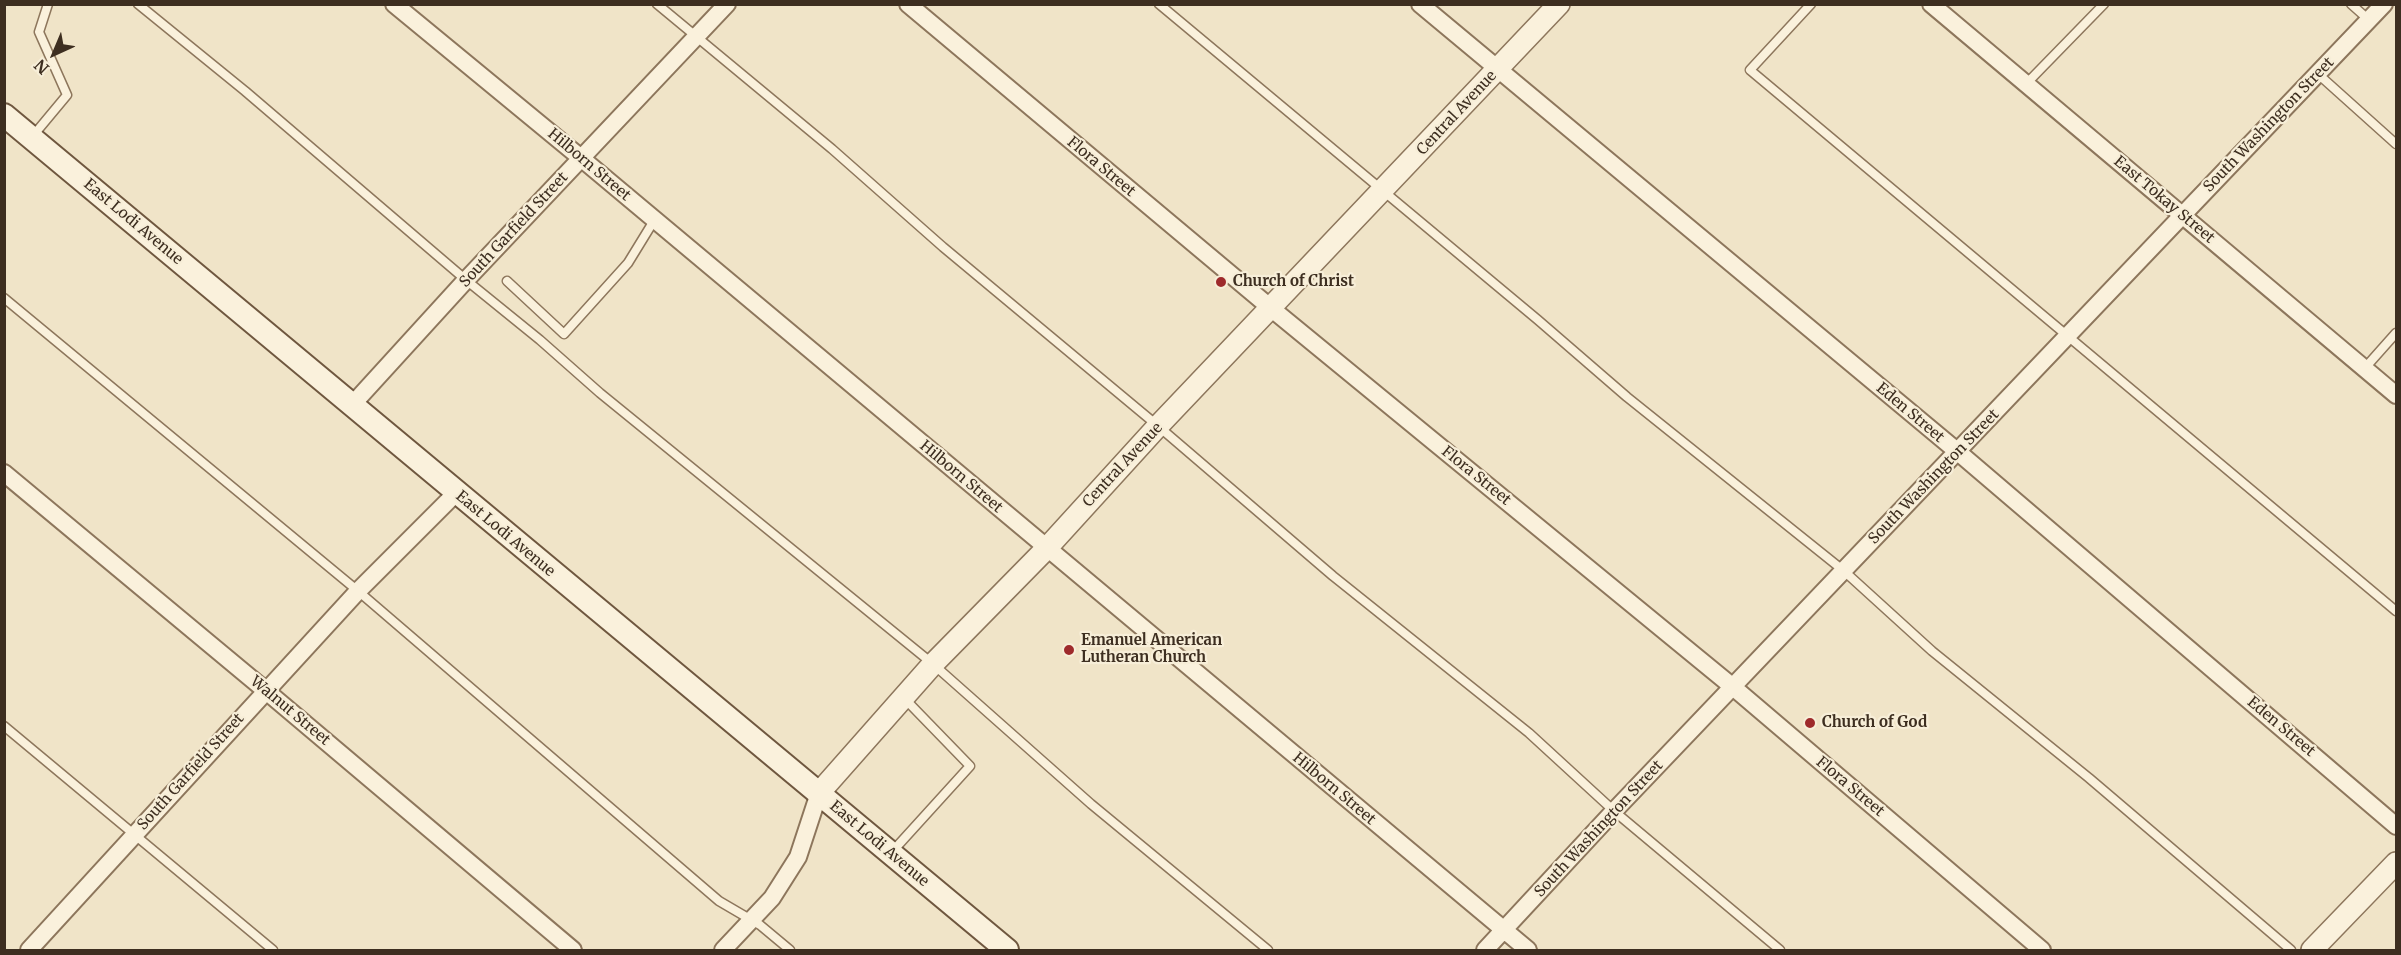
<!DOCTYPE html>
<html>
<head>
<meta charset="utf-8">
<style>
	body { margin:0 }
	#map { position:relative; width:2401px; height:955px; overflow:hidden; background:#f0e4c8; font-family:Merriweather,serif }
	canvas { display:block }
	.frame { position:absolute; inset:0; border:6px solid #3d2e20; pointer-events:none }
	.north { position:absolute; left:24px; top:24px; width:60px; height:60px; -webkit-text-stroke:4px #f7eed8; paint-order:stroke; rotate:224deg; font-size:16px; font-weight:700; line-height:24px; text-align:center; color:#3d2e20 }
	.north::after { content:''; display:block; margin:auto; width:21px; height:27px; background:#3d2e20; clip-path:polygon(50% 0,100% 100%,50% 72%,0 100%) }
</style>
</head>
<body>
<div id="map">
<canvas width="2401" height="955"></canvas>
<div class="frame"></div>
<div class="north">N</div>
</div>
<script>
const ctx = document.querySelector('canvas').getContext('2d');
ctx.lineJoin = 'round';
function shape(rows) {
  const path = new Path2D();
  for (const r of rows) {
    path.moveTo(r[0], r[1]);
    for (let i = 2; i < r.length; i += 2) path.lineTo(r[i], r[i + 1]);
  }
  return path;
}
function strokePath(path, color, width, dash) {
  ctx.strokeStyle = color;
  ctx.lineWidth = width;
  ctx.lineCap = dash ? 'butt' : 'round';
  ctx.setLineDash(dash || []);
  ctx.stroke(path);
}
function write(font, color, halo, rows, align = 'center') {
  ctx.font = font + ' Merriweather,serif';
  ctx.lineWidth = 4.5;
  ctx.setLineDash([]);
  ctx.textBaseline = 'middle';
  ctx.strokeStyle = halo;
  ctx.fillStyle = color;
  for (const [text, x, y, turn = 0] of rows) {
    ctx.save();
    ctx.translate(x, y);
    ctx.rotate((+turn || 0) * Math.PI / 180);
    ctx.textAlign = isNaN(turn) ? turn : align;
    if (halo) ctx.strokeText(text, 0, 0);
    ctx.fillText(text, 0, 0);
    ctx.restore();
  }
}
const service = shape([
	[138,4,245,91,466,280,540,340,600,393,933,664,1091,804,1268,950],
	[657,4,832,149,943,247,1158,426,1333,576,1529,733,1614,811,1780,950],
	[1159,4,1538,320,1627,397,1844,571,1932,651,2089,778,2291,950],
	[1811,4,1750,70,2396,611],
	[2351,4,2369,20],
	[2318,74,2396,144],
	[2026,84,2104,4],
	[32,137,67,95,39,32,48,4],
	[507,281,564,334,628,263,655,219],
	[4,298,358,591,719,901,760,925,790,950],
	[2364,369,2396,333],
	[4,726,273,950],
	[891,853,970,766,904,698]
]);
const minor = shape([
	[394,4,581,158,1528,950],
	[908,4,1272,309,1733,687,2042,950],
	[1420,4,1958,452,2396,826],
	[1931,4,2396,395],
	[352,405,466,280,727,4],
	[4,473,265,690,573,950],
	[29,950,358,591,456,493],
	[723,950,772,898,798,857,819,793],
	[1485,950,1614,811,2384,4]
]);
const tertiary = shape([
	[819,793,933,664,1046,549,1158,426,1559,4],
	[2312,950,2396,863]
]);
const secondary = shape([
	[4,115,1007,950]
]);
strokePath(service, '#8d765c', 11);
strokePath(minor, '#8d765c', 20);
strokePath(tertiary, '#8d765c', 24);
strokePath(secondary, '#6f573f', 26);
strokePath(service, '#faf1dc', 8);
strokePath(minor, '#faf1dc', 16);
strokePath(tertiary, '#faf1dc', 21);
strokePath(secondary, '#faf1dc', 22);
for (const [x, y, r, color] of [
	[1221,282,6,"#9e2a2b"],
	[1069,650,6,"#9e2a2b"],
	[1810,723,6,"#9e2a2b"]
]) {
  const dot = new Path2D();
  dot.arc(x, y, r, 0, 2 * Math.PI);
  ctx.fillStyle = color;
  ctx.fill(dot);
  strokePath(dot, '#f7eed8', 2);
}
write('15px', '#3d2e20', '#f7eed8', [
	["Central Avenue",1457,113,-47],
	["South Washington Street",2269,125,-46],
	["Hilborn Street",589,165,40],
	["Flora Street",1101,167,40],
	["East Tokay Street",2164,200,40],
	["East Lodi Avenue",133,222,40],
	["South Garfield Street",514,230,-47],
	["Eden Street",1910,413,40],
	["Central Avenue",1123,465,-47],
	["Flora Street",1476,476,39],
	["Hilborn Street",961,477,40],
	["South Washington Street",1934,477,-46],
	["East Lodi Avenue",505,534,40],
	["Walnut Street",290,711,40],
	["Eden Street",2281,727,40],
	["South Garfield Street",191,772,-48],
	["Flora Street",1850,787,40],
	["Hilborn Street",1334,789,40],
	["South Washington Street",1599,829,-47],
	["East Lodi Avenue",879,844,40]
]);
write('bold 15px', '#3d2e20', '#f7eed8', [
	["Church of Christ",1233,282],
	["Emanuel American",1081,641],
	["Lutheran Church",1081,658],
	["Church of God",1822,723]
], 'left');
</script>
</body>
</html>
